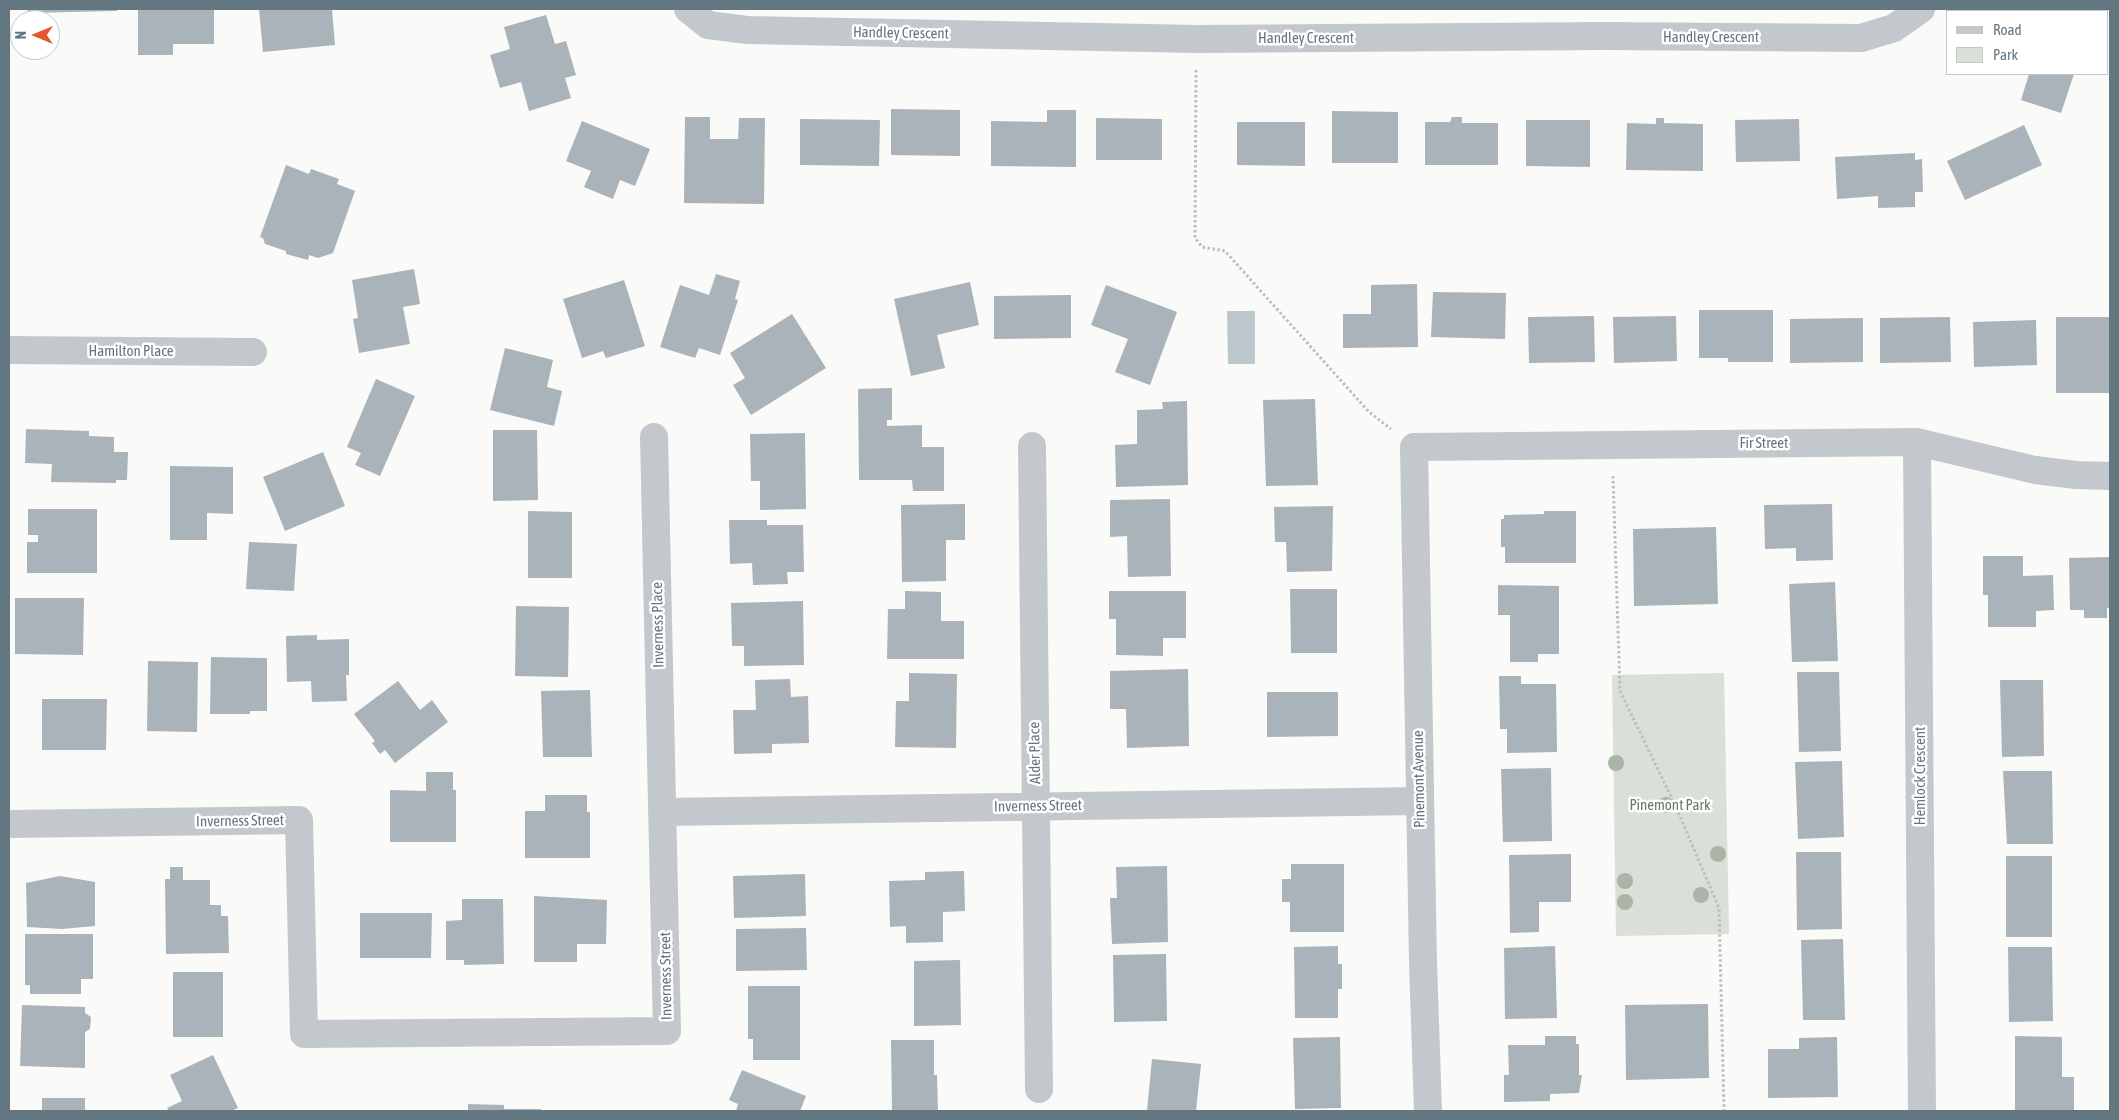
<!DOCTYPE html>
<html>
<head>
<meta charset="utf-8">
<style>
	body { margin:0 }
	#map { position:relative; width:2119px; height:1120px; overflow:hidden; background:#fafaf8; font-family:"Asap Condensed",sans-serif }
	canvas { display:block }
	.frame { position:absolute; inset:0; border:10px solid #657683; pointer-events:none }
	.legend { position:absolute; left:1946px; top:10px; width:162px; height:65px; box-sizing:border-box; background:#fff; border:1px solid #c1c8cd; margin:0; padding:6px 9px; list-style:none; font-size:15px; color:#657683 }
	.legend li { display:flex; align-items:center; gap:10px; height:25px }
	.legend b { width:25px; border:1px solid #c1c8cd }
	.north { position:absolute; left:10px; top:10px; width:50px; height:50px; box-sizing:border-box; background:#fff; border:1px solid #c1c8cd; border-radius:50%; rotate:270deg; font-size:14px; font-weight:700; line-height:20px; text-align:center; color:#657683 }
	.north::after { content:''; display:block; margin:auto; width:18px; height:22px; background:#e4572e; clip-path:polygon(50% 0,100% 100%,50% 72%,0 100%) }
</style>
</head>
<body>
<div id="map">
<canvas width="2119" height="1120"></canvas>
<div class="frame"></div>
<ul class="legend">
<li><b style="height:6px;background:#c3c8cc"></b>Road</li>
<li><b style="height:14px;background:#dadfd7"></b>Park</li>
</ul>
<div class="north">N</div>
</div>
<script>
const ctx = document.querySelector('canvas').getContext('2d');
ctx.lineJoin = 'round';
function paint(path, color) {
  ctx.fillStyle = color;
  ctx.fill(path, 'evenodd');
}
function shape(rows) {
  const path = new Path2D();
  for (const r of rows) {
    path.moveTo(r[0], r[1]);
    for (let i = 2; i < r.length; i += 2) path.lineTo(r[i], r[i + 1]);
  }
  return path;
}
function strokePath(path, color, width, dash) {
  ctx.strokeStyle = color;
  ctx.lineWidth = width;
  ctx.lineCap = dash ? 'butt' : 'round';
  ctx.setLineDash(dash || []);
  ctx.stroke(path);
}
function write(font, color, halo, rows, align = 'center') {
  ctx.font = font + ' "Asap Condensed",sans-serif';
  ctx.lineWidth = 5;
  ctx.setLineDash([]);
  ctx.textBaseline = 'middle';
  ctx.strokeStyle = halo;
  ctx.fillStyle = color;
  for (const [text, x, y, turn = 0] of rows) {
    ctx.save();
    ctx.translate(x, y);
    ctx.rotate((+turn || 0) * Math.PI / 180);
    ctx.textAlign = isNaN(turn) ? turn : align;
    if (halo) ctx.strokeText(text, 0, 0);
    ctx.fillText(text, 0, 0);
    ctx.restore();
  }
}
paint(shape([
	[1724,673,1729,934,1616,936,1612,675]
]), '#dadfd7');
paint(shape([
	[1227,311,1255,311,1255,364,1228,364]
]), '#bbc7cb');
paint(shape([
	[28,9,117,9,117,11,28,13],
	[138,9,214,9,214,44,173,44,173,55,138,55],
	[259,9,332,9,335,45,263,52],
	[546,15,555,44,566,41,576,75,565,78,571,98,529,111,521,82,500,88,490,55,510,49,504,27],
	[2029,74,2074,74,2061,113,2021,100],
	[891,109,960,110,960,156,891,155],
	[1047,110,1076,110,1076,167,991,166,991,121,1047,122],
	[1332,111,1398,112,1398,163,1332,163],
	[685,117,710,117,710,139,738,139,739,118,765,118,764,204,684,203],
	[1452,117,1462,117,1462,123,1498,123,1498,165,1425,165,1425,122,1450,122],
	[1096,118,1162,119,1162,160,1096,160],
	[1656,118,1664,118,1664,123,1703,124,1703,171,1626,170,1627,123,1656,124],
	[800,119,880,120,879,166,800,165],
	[1799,119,1800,161,1736,162,1735,120],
	[1526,120,1590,120,1590,167,1526,166],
	[582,121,650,149,635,186,620,180,613,199,584,187,591,171,566,161],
	[1237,122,1305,122,1305,166,1237,165],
	[2024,125,2042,165,1965,200,1947,161],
	[1915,153,1915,160,1922,159,1923,192,1915,192,1915,207,1878,208,1878,196,1837,199,1835,157],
	[286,165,309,174,311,169,339,179,337,184,355,191,333,253,318,258,309,255,308,260,286,254,286,251,265,244,263,238,260,237],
	[414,269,420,304,403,307,410,344,359,353,353,319,358,318,352,280],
	[716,274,740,281,735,299,738,300,720,355,699,348,695,358,660,347,680,285,709,295],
	[624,280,645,346,606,358,603,351,582,358,563,299],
	[970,282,979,325,937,335,945,368,911,376,894,299],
	[1417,284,1418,347,1343,348,1343,314,1371,314,1371,285],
	[1106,285,1177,312,1150,385,1115,372,1128,339,1091,325],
	[1433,292,1506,293,1505,339,1431,337],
	[1071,295,1071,338,994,339,994,296],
	[1699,310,1773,310,1773,362,1728,362,1728,358,1699,358],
	[792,314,826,368,751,415,733,385,745,378,730,353],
	[1594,316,1595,362,1529,363,1528,317],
	[1676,316,1677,361,1614,363,1613,317],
	[1950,317,1951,362,1880,363,1880,318],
	[2056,317,2110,317,2110,393,2056,393],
	[1863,318,1863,362,1790,363,1790,319],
	[2036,320,2037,365,1974,367,1973,322],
	[505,348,553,360,547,387,562,391,554,426,490,410],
	[376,379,415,396,380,476,355,465,361,453,347,447],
	[892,388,892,420,887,420,887,426,922,425,922,447,944,447,944,491,913,491,912,480,859,480,858,389],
	[1315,399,1318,485,1266,486,1263,400],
	[1187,401,1188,485,1116,487,1115,445,1137,444,1137,410,1163,409,1162,402],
	[26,429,89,431,89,436,114,437,114,452,128,452,127,480,116,480,116,483,51,482,52,464,25,463],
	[493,430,537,430,538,500,493,501],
	[805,433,806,509,760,510,760,481,751,481,750,434],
	[323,452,345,506,285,531,263,477],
	[170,466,233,467,233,514,207,513,207,540,170,540],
	[1170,499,1171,576,1128,577,1127,536,1110,537,1110,500],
	[965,504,965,540,946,540,946,581,902,582,901,505],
	[1832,504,1833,560,1796,561,1796,548,1765,549,1764,505],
	[1333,506,1332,571,1287,572,1286,542,1275,542,1274,507],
	[28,509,97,509,97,573,27,573,27,542,38,542,38,535,28,535],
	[528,511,572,512,572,578,528,578],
	[1544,511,1576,511,1576,563,1505,563,1505,547,1501,547,1501,519,1504,519,1504,515,1544,514],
	[729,520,767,520,767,525,803,525,804,572,787,572,788,584,753,585,752,563,730,564],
	[1716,527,1718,604,1634,606,1633,529],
	[249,542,297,544,294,591,246,589],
	[1983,556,2023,556,2023,576,2053,575,2054,610,2036,611,2036,627,1988,627,1988,595,1983,595],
	[2110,557,2110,608,2107,608,2107,618,2084,618,2084,610,2070,610,2069,558],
	[1835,582,1838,661,1792,662,1789,584],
	[1498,585,1559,586,1559,654,1538,654,1538,662,1510,662,1510,615,1498,615],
	[1290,589,1337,589,1337,653,1291,653],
	[905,591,941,592,941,621,964,621,964,659,887,659,888,609,905,609],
	[1109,591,1186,591,1186,638,1163,638,1163,656,1116,655,1116,619,1109,619],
	[15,598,84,598,83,655,15,654],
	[803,601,804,665,744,666,744,646,732,646,731,603],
	[516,606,569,607,568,677,515,676],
	[317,635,317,640,349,639,349,675,346,675,347,701,312,702,311,681,287,682,286,636],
	[211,657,267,658,267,711,250,711,250,714,210,714],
	[148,661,198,662,197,732,147,731],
	[1188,669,1189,746,1127,748,1126,709,1110,709,1110,671],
	[1797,672,1839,672,1841,751,1799,752],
	[909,673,957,674,956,748,895,747,896,701,909,701],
	[1499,676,1521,676,1521,684,1556,684,1557,752,1507,753,1507,729,1500,729],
	[790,679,791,697,808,696,809,743,772,744,772,753,734,754,733,710,756,710,755,680],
	[2000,680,2043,680,2044,756,2002,757],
	[398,681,420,710,432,700,448,722,395,763,385,750,380,754,372,743,375,741,354,714],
	[590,690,592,757,543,757,541,691],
	[1267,692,1338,692,1338,736,1267,737],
	[42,699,107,699,106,750,42,750],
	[1842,761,1844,837,1798,839,1795,762],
	[1551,768,1552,841,1503,842,1501,769],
	[2003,771,2052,771,2053,844,2007,844],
	[426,772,453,772,453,790,456,790,456,842,390,842,390,790,426,791],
	[545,795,587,795,587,812,590,812,590,858,525,858,525,811,545,811],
	[1796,852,1841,852,1842,929,1797,930],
	[1571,854,1571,902,1539,902,1539,932,1510,933,1509,855],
	[2006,856,2052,856,2052,937,2006,937],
	[1291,864,1344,864,1344,932,1290,932,1290,902,1282,902,1282,879,1291,879],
	[1167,866,1168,942,1112,944,1110,898,1117,898,1116,867],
	[170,867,183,867,183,880,210,880,210,905,221,905,221,916,228,916,229,953,166,954,165,879,170,879],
	[964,871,965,911,943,912,943,942,906,943,906,926,890,927,889,881,925,880,925,872],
	[805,874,806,916,734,918,733,876],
	[60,876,95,882,95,926,62,929,27,927,26,883],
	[534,896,607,900,606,944,577,944,577,962,534,962],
	[462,899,503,899,504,964,464,965,464,960,446,960,446,921,462,920],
	[360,913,432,913,431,958,360,958],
	[806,928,807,970,736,971,736,929],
	[25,934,93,934,93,979,81,979,81,994,30,994,30,985,25,985],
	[1843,939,1845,1020,1803,1020,1801,940],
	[1338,946,1338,964,1342,964,1342,989,1338,989,1338,1018,1295,1018,1294,947],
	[1555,946,1557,1018,1505,1019,1504,948],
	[2008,947,2052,947,2053,1021,2009,1022],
	[1166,954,1167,1021,1114,1022,1113,955],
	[960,960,961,1025,914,1026,914,961],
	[173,972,223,972,223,1037,173,1037],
	[748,986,800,986,800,1060,753,1060,753,1039,748,1039],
	[1708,1004,1709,1078,1626,1080,1625,1005],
	[22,1005,85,1007,85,1013,91,1017,90,1029,85,1032,85,1068,20,1066],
	[1545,1036,1576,1036,1576,1044,1579,1044,1579,1075,1582,1075,1579,1093,1550,1094,1550,1101,1504,1102,1504,1075,1509,1075,1508,1045,1545,1045],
	[2015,1036,2062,1037,2062,1077,2074,1077,2074,1111,2015,1111],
	[1340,1037,1341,1108,1295,1109,1293,1038],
	[1837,1037,1838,1097,1768,1098,1768,1049,1799,1049,1799,1038],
	[891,1040,934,1040,934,1075,937,1075,938,1111,892,1111],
	[213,1055,238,1108,231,1111,169,1111,167,1108,182,1101,170,1075],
	[1152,1059,1201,1064,1196,1111,1147,1111],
	[742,1070,806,1096,800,1111,736,1111,738,1104,729,1100],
	[42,1098,85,1098,85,1111,42,1111],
	[468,1104,504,1105,504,1109,541,1109,541,1111,468,1111]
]), '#aab3b9');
strokePath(shape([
	[1196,70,1195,238,1202,247,1225,251,1369,412,1391,429],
	[1613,476,1620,691,1675,805,1719,908,1724,1111]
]), '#bbbfc2', 3, [2.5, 2.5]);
strokePath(shape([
	[688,9,708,25,747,30,1197,39,1605,36,1861,38,1894,28,1921,9],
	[9,350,253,352],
	[1917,442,1922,1111],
	[1032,446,1039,1089],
	[662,812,1419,801],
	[9,824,299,820,304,1034,667,1031,654,437],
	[1428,1111,1423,963,1414,447,1917,442,2035,470,2076,475,2110,476]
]), '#c3c8cc', 28);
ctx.fillStyle = '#aab4a7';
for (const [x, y] of [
	[1616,763],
	[1666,805],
	[1718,854],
	[1625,881],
	[1701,895],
	[1625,902]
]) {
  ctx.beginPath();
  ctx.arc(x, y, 8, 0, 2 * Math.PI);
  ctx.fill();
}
write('15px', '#657683', '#fff', [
	["Handley Crescent",901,33,1],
	["Handley Crescent",1711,37],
	["Handley Crescent",1306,38],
	["Hamilton Place",131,351],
	["Fir Street",1764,443],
	["Inverness Place",658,625,-91],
	["Alder Place",1035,753,-91],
	["Hemlock Crescent",1920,776,-90],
	["Pinemont Avenue",1419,779,-91],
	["Inverness Street",1038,806,-1],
	["Inverness Street",240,821,-1],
	["Inverness Street",666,976,-91]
]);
write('15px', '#687a64', '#fff', [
	["Pinemont Park",1670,805]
]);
</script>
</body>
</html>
